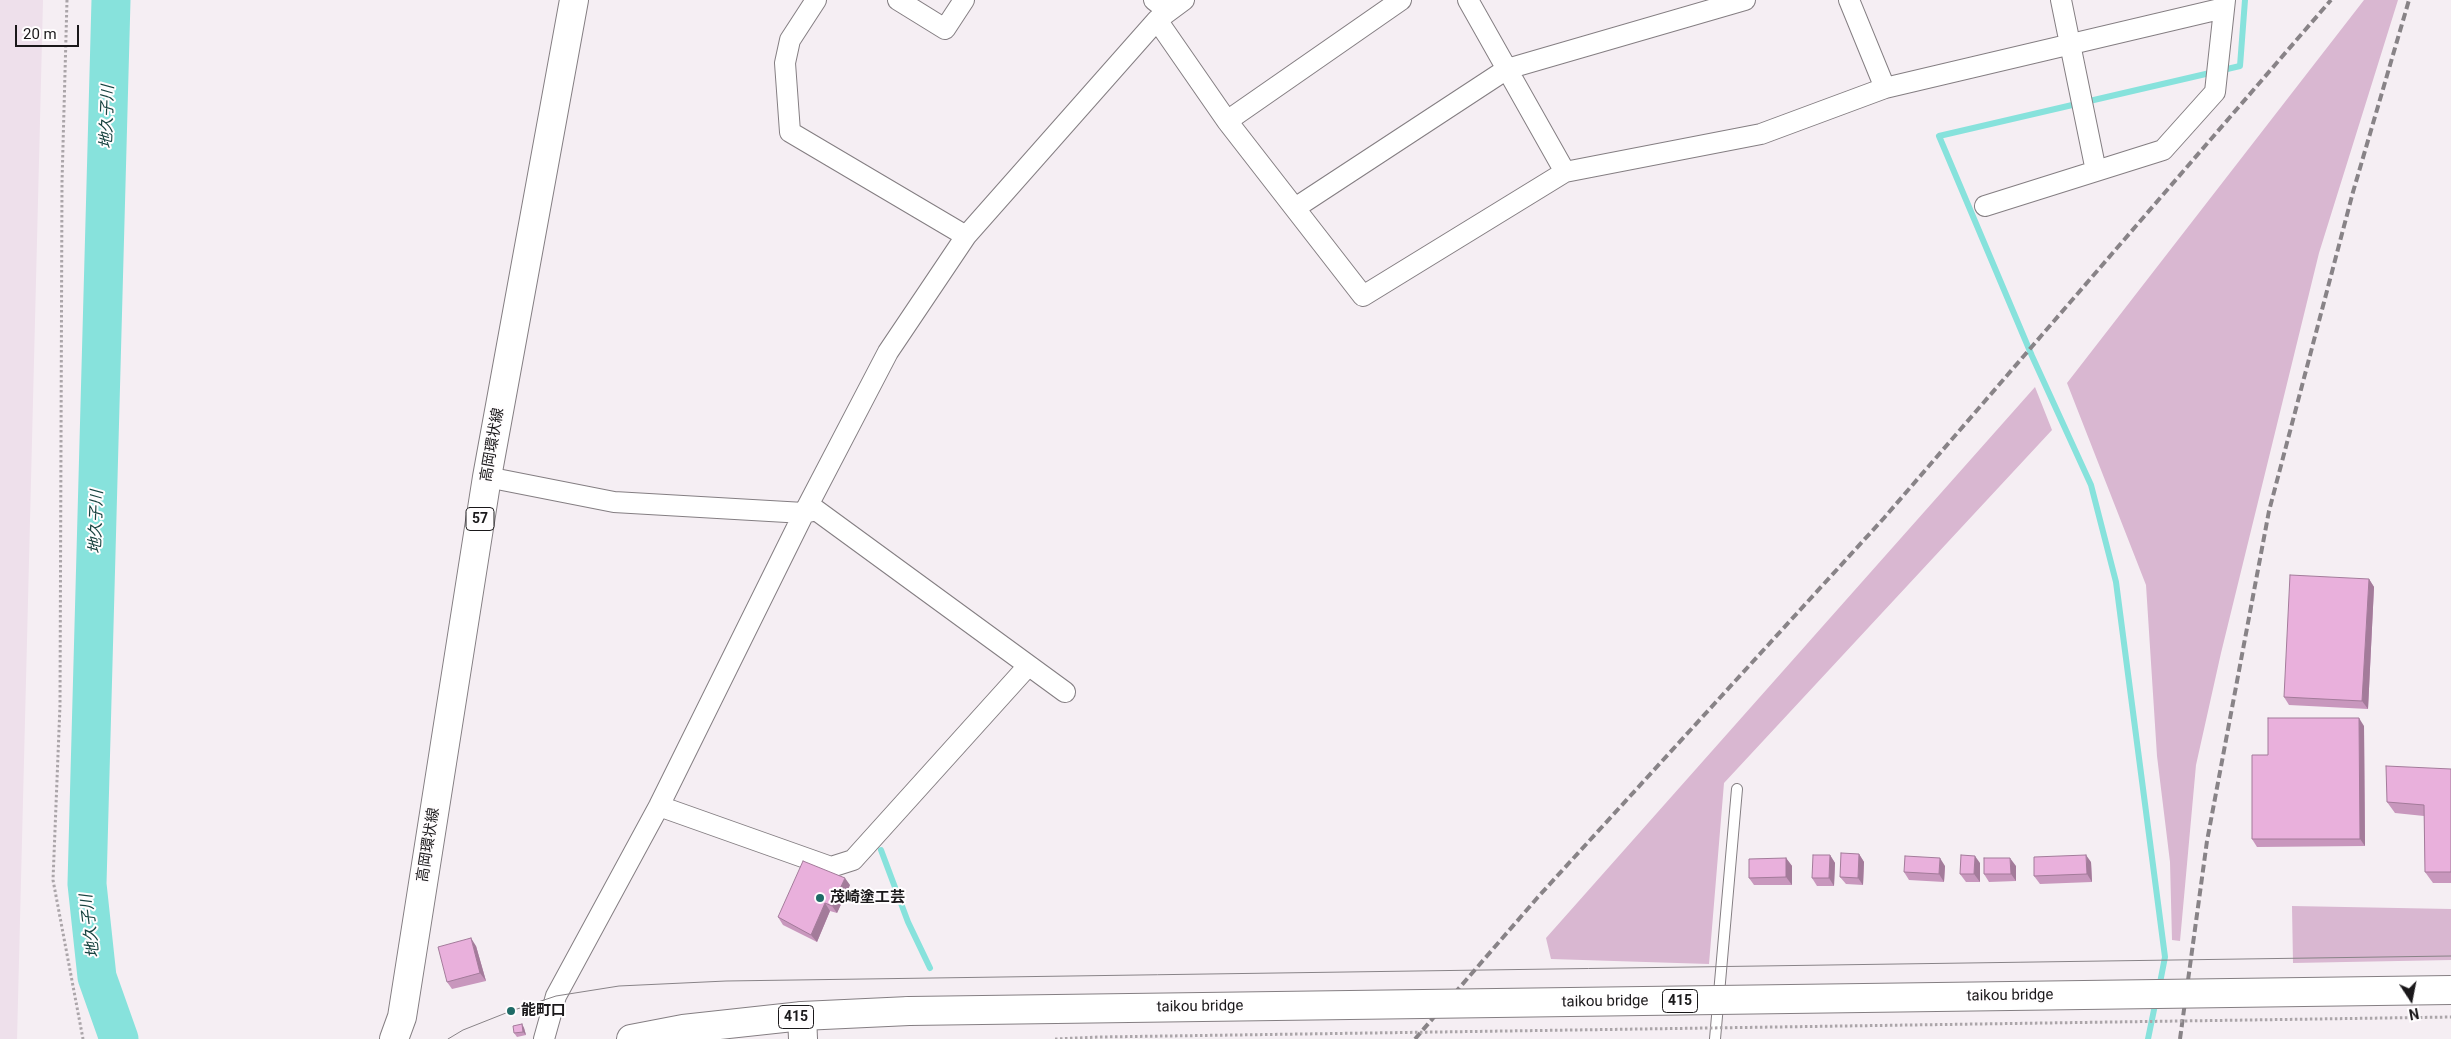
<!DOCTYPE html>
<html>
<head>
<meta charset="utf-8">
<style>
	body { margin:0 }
	#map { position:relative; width:2451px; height:1039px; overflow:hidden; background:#f5eef3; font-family:Roboto,sans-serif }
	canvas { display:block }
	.north { position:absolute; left:2386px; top:974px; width:50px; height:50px; -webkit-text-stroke:4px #fffdfe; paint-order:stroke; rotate:169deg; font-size:14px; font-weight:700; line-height:20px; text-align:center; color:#1a181a }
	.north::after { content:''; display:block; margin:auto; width:18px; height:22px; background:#1a181a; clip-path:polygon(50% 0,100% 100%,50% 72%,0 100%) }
	.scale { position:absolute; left:15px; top:25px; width:64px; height:22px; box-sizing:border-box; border:2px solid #1a181a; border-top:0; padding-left:6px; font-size:15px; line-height:18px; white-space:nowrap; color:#1a181a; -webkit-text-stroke:4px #fffdfe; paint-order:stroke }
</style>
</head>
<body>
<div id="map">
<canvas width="2451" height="1039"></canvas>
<div class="north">N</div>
<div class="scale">20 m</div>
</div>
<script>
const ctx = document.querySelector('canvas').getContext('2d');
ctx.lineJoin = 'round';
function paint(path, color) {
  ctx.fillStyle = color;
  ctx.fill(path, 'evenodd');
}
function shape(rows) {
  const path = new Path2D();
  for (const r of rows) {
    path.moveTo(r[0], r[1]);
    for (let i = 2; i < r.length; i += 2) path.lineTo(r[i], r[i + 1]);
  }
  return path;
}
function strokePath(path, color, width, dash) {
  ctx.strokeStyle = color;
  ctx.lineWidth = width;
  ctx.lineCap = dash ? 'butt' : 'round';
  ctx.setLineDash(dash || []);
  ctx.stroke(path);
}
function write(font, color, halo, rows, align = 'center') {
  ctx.font = font + ' Roboto,"Noto Sans JP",sans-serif';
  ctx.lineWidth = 4;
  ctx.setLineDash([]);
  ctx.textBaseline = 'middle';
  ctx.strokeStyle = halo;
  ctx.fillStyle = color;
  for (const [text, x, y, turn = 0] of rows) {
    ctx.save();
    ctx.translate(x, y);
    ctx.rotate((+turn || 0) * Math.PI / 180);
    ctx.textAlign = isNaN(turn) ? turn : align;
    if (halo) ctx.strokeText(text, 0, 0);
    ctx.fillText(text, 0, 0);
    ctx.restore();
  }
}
paint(shape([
	[0,0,43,0,17,1039,0,1039]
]), '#eee0eb');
paint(shape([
	[2364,0,2398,0,2319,253,2221,653,2196,765,2180,941,2172,940,2170,862,2157,756,2146,585,2067,383],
	[2035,387,2052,430,1724,783,1709,964,1551,959,1546,938],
	[2292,906,2451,909,2451,960,2293,963]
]), '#d9b7d1');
strokePath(shape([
	[881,850,908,922,930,968],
	[2159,988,2165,957,2116,582,2091,485,2032,356,1939,136,2240,66,2245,0],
	[2148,1039,2156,1000]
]), '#87e2dc', 6);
strokePath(shape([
	[111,0,87,884,97,977,119,1039]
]), '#87e2dc', 39);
const lane = shape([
	[1715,1039,1737,789]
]);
const street = shape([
	[816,0,790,40,785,63,790,132,966,236],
	[898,0,945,29,964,0],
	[1154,0,1168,11],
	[1468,0,1565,172],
	[1849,0,1885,88],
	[2061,0,2096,171],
	[1157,20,1227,121,1363,296,1565,172,1761,134,1885,88,2224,8],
	[1227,121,1401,0],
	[1985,206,2163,150,2215,92,2225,0],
	[1295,208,1507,69,1745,0],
	[487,477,614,502,804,513,816,510,1065,692],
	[659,806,831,867,853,860,1028,666],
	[544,1039,556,996,659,806,804,513,888,352,966,236,1157,20,1184,0]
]);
const secondary = shape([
	[802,1016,803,1039]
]);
const primary = shape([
	[394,1039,402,1017,487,477,574,0]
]);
const highway = shape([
	[631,1039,683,1029,802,1016,909,1011]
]);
strokePath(lane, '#847e82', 12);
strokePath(street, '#847e82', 22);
strokePath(secondary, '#847e82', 30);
strokePath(primary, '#847e82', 30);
strokePath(highway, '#847e82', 30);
strokePath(shape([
	[67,0,62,182,60,705,53,880,83,1039],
	[1055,1039,1100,1037]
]), '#aba5a9', 3, [2.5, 2.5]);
strokePath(lane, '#fff', 10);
strokePath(street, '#fff', 20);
strokePath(secondary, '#fff', 28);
strokePath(primary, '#fff', 28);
strokePath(highway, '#fff', 28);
strokePath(shape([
	[448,1039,463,1030,511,1011,556,996,619,986,726,981,2451,956]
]), '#888387', 1);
strokePath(shape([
	[1415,1039,1538,897,1884,518,2331,0],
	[2180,1039,2207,841,2269,511,2353,192,2409,0]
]), '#888387', 4, [8, 4]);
const highwayBridge = shape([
	[909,1011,2451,990]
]);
strokePath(highwayBridge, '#847e82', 30, []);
strokePath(shape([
	[1100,1037,2451,1017]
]), '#aba5a9', 3, [2.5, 2.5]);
strokePath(highwayBridge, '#fff', 28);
paint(shape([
	[2369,579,2374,587,2368,709,2289,705,2284,697],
	[2364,726,2365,846,2257,847,2252,839,2268,755],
	[2451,769,2451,883,2433,883,2425,872,2424,816,2395,813,2387,802],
	[1859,854,1864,862,1863,885,1846,884,1840,877],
	[1830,855,1835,863,1834,886,1817,886,1812,878],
	[1786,858,1792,866,1792,885,1754,885,1749,878],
	[2091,862,2092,882,2040,884,2034,876],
	[1980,863,1980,882,1966,882,1960,874],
	[1945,866,1944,882,1909,880,1904,872],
	[2016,866,2016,881,1989,882,1984,874],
	[850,885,837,913,830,911,817,942,783,925,778,917],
	[476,946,486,981,452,989,447,982],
	[522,1024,524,1028,526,1035,517,1037,514,1033]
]), '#c897bd');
paint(shape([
	[2369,579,2374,587,2368,709,2362,701],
	[2359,718,2364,726,2365,846,2360,839],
	[1859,854,1864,862,1863,885,1858,878],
	[1830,855,1835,863,1834,886,1829,878],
	[2086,855,2091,862,2092,882,2087,874],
	[1975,856,1980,863,1980,882,1974,874],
	[1786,858,1792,866,1792,885,1786,877],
	[1940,858,1945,866,1944,882,1939,874],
	[2010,858,2016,866,2016,881,2011,874],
	[845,878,850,885,837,913,832,906],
	[825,903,830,911,817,942,811,935],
	[471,938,476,946,486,981,480,973],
	[522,1024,524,1028,526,1035,523,1032]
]), '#a37b9a');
const building = shape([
	[2290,575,2369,579,2362,701,2284,697,2290,575],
	[2268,718,2359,718,2360,839,2252,839,2252,755,2268,755,2268,718],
	[2386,766,2451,769,2451,872,2425,872,2424,805,2387,802,2386,766],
	[1841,853,1859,854,1858,878,1840,877,1841,853],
	[1813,855,1830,855,1829,878,1812,878,1813,855],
	[1961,855,1975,856,1974,874,1960,874,1961,855],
	[2086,855,2087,874,2034,876,2034,857,2086,855],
	[1905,856,1940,858,1939,874,1904,872,1905,856],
	[1786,858,1786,877,1749,878,1749,859,1786,858],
	[1984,858,2010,858,2011,874,1984,874,1984,858],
	[803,861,845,878,832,906,825,903,811,935,778,917,803,861],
	[471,938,480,973,447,982,438,947,471,938],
	[522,1024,523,1032,514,1033,513,1026,522,1024]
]);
paint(building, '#e9b0dc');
strokePath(building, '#a37b9a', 1);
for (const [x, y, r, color] of [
	[820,898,5,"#1e6a66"],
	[511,1011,5,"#1e6a66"]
]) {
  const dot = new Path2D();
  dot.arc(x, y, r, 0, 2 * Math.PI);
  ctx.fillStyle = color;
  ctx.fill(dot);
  strokePath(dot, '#fffdfe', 2);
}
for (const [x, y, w] of [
	[480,519,28],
	[1680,1001,35],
	[796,1017,35]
]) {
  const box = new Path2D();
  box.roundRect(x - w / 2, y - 11.5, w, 23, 4);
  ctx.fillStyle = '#fffdfe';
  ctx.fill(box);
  strokePath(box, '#1a181a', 1);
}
write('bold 14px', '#1a181a', null, [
	["57",480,519],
	["415",1680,1001],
	["415",796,1017]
]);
write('15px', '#1a181a', '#fffdfe', [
	["高岡環状線",493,445,-80],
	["高岡環状線",429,845,-81],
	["taikou bridge",2010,996,-1],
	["taikou bridge",1605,1002,-1],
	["taikou bridge",1200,1007,-1]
]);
write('bold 15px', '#1a181a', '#fffdfe', [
	["茂崎塗工芸",830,898],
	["能町口",521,1011]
], 'left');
write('italic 16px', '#184340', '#fffdfe', [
	["地久子川",108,117,-88],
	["地久子川",97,522,-88],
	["地久子川",91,926,-97]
]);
</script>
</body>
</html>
